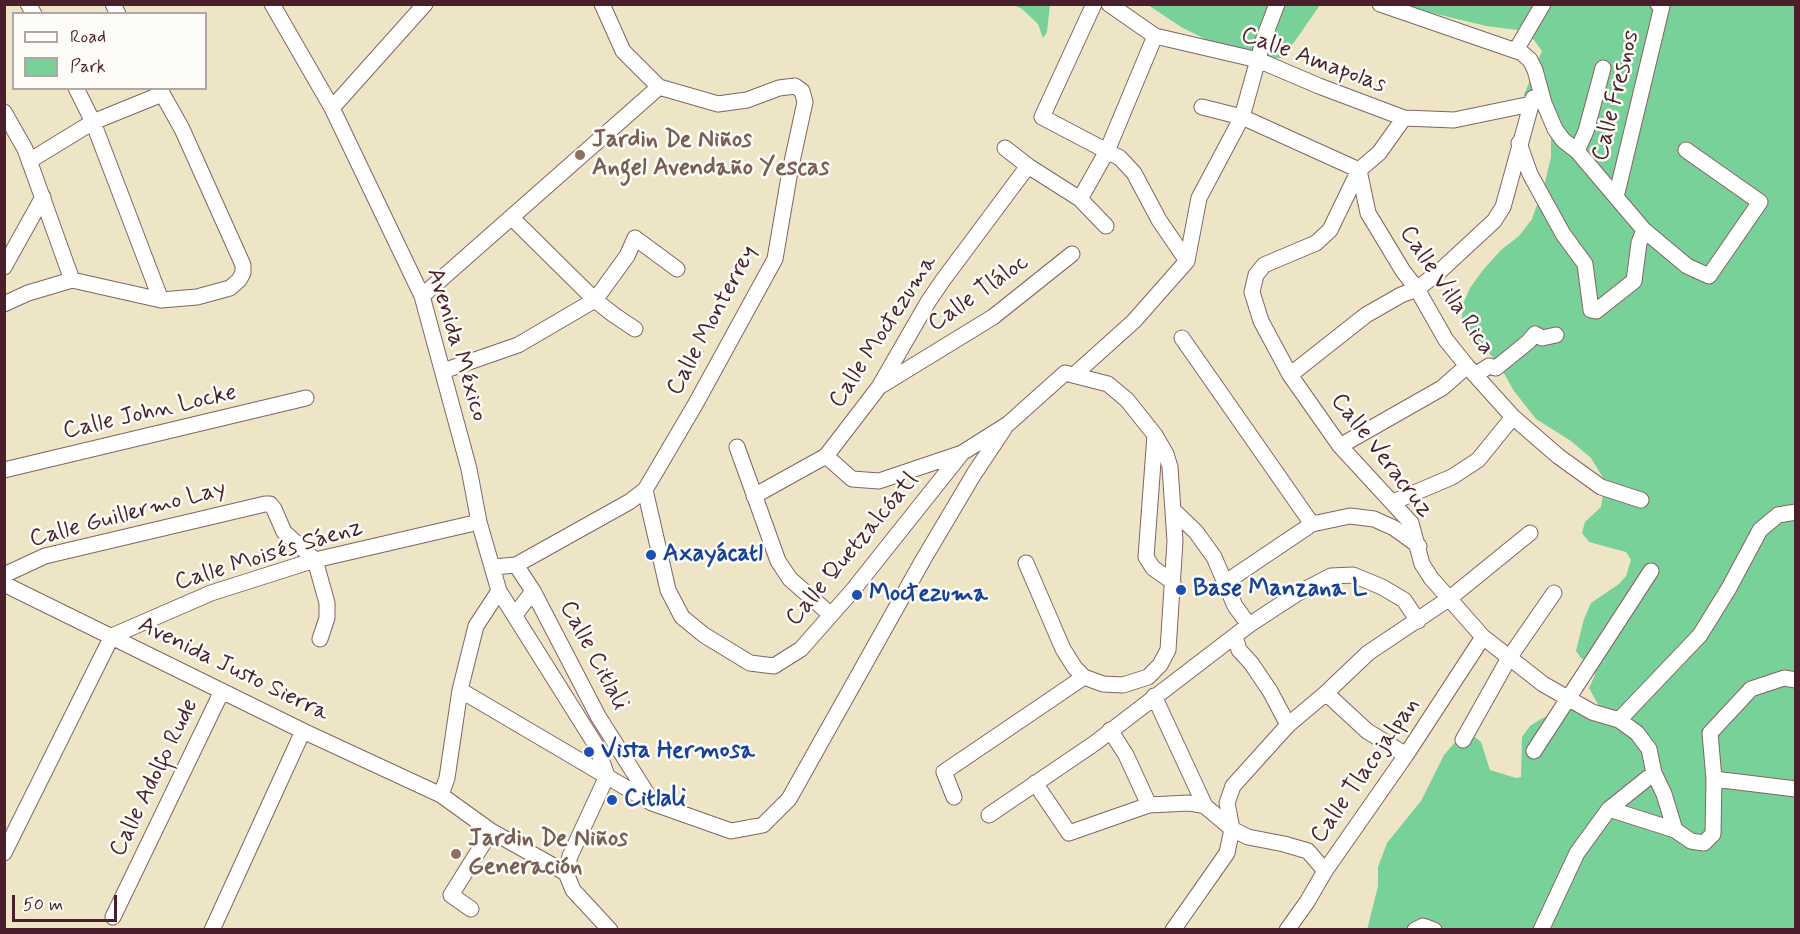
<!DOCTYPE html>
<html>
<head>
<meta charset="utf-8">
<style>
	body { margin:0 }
	#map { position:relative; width:1800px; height:934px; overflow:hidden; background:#eee5c7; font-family:Mynerve,sans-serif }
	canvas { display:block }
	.frame { position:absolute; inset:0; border:6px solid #4a1f2b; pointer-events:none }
	.legend { position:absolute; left:12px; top:12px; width:195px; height:78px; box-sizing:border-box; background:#fdfcf7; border:2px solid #b5a4a5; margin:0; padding:8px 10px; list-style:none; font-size:18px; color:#4a1f2b }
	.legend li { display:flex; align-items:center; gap:12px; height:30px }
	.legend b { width:30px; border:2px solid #b5a4a5 }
	.scale { position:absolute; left:12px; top:895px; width:105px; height:27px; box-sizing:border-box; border:3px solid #4a1f2b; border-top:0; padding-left:8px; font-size:18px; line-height:21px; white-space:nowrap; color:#4a1f2b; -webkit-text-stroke:4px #fdfcf7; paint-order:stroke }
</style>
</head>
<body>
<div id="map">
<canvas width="1800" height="934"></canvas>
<div class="frame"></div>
<ul class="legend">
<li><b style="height:8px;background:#fff"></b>Road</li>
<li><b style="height:16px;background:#77d198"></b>Park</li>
</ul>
<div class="scale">50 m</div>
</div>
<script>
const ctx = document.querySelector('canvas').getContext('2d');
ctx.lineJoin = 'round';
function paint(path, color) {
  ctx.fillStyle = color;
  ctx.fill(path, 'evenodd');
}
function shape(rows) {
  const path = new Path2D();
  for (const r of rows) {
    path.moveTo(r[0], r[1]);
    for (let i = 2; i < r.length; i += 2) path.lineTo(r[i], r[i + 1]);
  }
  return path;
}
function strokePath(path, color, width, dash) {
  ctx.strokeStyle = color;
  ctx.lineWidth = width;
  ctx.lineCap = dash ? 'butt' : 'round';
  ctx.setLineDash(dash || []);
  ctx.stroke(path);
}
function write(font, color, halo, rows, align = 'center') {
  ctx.font = font + ' Mynerve,sans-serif';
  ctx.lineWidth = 5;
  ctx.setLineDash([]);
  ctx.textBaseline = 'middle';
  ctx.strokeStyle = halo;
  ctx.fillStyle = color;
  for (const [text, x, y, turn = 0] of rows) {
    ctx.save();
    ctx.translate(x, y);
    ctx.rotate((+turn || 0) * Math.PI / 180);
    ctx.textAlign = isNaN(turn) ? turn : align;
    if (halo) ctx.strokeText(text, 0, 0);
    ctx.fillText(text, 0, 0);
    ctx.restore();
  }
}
paint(shape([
	[1014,5,1050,5,1047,32,1043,38,1038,24,1022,9],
	[1148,5,1320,5,1295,41,1281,58,1266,59,1211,42,1181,27],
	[1399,5,1795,5,1795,929,1367,930,1378,886,1378,867,1387,843,1421,801,1444,755,1457,740,1471,734,1481,742,1490,770,1516,778,1521,777,1522,737,1530,726,1541,719,1572,704,1594,713,1599,706,1589,688,1595,675,1593,664,1581,658,1576,651,1584,619,1591,603,1619,584,1626,576,1631,560,1626,552,1589,542,1582,533,1585,522,1601,507,1605,481,1591,458,1571,441,1536,419,1514,391,1498,363,1473,336,1462,319,1463,304,1470,288,1483,270,1501,250,1519,236,1532,219,1545,182,1551,157,1551,136,1545,118,1531,106,1524,95,1542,51,1534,40,1518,30,1486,26]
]), '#77d198');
const minor = shape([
	[28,4,34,14],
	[113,4,118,14],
	[272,4,332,108,422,296,469,469,479,522,499,591,597,747,607,776,570,856,566,873,573,890,610,930],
	[1094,4,1042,117,1120,158,1134,173,1159,220,1187,261],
	[1109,4,1155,36,1258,60,1319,86,1404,118],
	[1380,4,1522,53,1530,60,1535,70,1544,103,1555,129,1563,140,1577,151,1644,230,1687,266,1709,276,1760,202,1686,150],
	[1516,50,1543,4],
	[76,88,93,122,161,300],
	[1531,104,1454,120,1404,118,1379,153,1359,170,1330,230,1316,243,1264,265,1256,275,1252,292,1261,321,1290,375,1340,446,1411,523,1422,564,1431,578,1483,637,1543,684,1592,712,1619,720,1637,733,1649,749,1654,773,1664,794,1675,830,1609,809],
	[1202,107,1242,117,1359,170,1368,213,1403,271,1417,289,1446,340,1467,366,1513,417,1558,456,1601,487,1641,500],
	[332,108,425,4],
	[4,112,25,149,72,280],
	[1519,143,1530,174,1563,234,1585,264,1591,310,1596,311,1634,281,1639,243,1644,230],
	[1005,148,1028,166,1080,199,1106,226],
	[1577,151,1586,131,1603,68],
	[29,161,93,122,162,94],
	[1616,197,1662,6,1658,4],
	[1080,199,1107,151,1155,36],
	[512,218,595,300,614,315,635,329],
	[4,267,43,197],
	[422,296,659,87],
	[4,304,28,293,72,280,161,300,197,297,230,288,239,280,243,273,243,265,182,129,159,88],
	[1182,338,1312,524],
	[443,371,518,345,595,300,627,256,635,238,677,269],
	[1074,375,1134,321,1187,261,1199,198,1242,117,1264,38,1277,4],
	[1290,375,1366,315,1401,295,1417,289,1440,271,1494,221,1503,207,1533,98],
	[1475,375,1489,366,1496,368,1528,342,1535,334,1542,338,1556,335],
	[882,385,993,317,1072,254],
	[1155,435,1146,557,1153,568,1173,582],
	[1340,446,1442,388,1467,366],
	[737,447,778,561,790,579,831,615],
	[826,456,852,479,879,481,962,453],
	[4,470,306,398],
	[645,490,668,590,682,617,704,635,750,663,774,666,801,649,853,590,962,453,1008,424,1065,373,1108,384,1127,400,1155,435,1166,454,1170,467,1175,541,1168,650,1160,665,1148,677,1123,685,1103,684,1084,677,1075,668,1063,649,1026,563],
	[754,496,826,456,879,387,928,302,943,280,1028,166],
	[1393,502,1452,477,1478,460,1513,417],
	[1174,511,1196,532,1214,557,1235,606,1249,625],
	[492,567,516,565,629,502,645,490,695,405,775,259,790,171,805,102,802,91,795,86,779,88,747,100,718,104,659,87,623,51,602,4],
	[4,575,45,556,265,504,270,504,274,509,284,532,315,560,327,603,327,618,320,639],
	[1226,582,1312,524,1350,516,1374,519,1394,528,1419,546],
	[4,584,303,731,441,795,491,831,566,873],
	[533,591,598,716,651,800],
	[515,615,533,591,516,565],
	[1235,636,1239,650,1251,663,1270,691,1288,725],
	[1796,680,1784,678,1751,689,1710,733,1714,779,1796,789],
	[460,690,652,803,731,831,763,825,789,799,923,560,974,474,1004,429],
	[1326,693,1367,731,1406,755],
	[1154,696,1205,806,1232,829,1248,837,1284,844,1308,851,1325,871],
	[1619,720,1700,635,1729,588,1760,530,1778,515,1796,512],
	[1110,730,1126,755,1149,805],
	[1463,740,1509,658,1554,593],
	[1534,751,1651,571],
	[1035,783,1069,833,1149,805,1189,803,1205,806],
	[441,795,447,778,460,690,476,626,499,591],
	[954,797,944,772,1084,677],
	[989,815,1095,743,1249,625,1298,593,1331,576,1353,575,1382,587,1404,600,1418,621],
	[1675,830,1691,841,1704,843,1713,834,1714,779],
	[4,853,112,636,211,593,315,560,479,522],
	[471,909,451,895,491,831],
	[113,917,222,691],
	[212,930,303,731],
	[1173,930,1227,853,1232,829,1227,803,1233,786,1288,725,1326,693,1368,653,1450,598,1530,533],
	[1287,930,1307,902,1325,871,1406,755,1483,637],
	[1415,930,1423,926,1434,930],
	[1541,930,1577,853,1609,809,1654,773]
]);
strokePath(minor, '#836462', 17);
strokePath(minor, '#fff', 15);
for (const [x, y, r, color] of [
	[580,155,6,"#8d6e63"],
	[651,555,6,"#1a4fb4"],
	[1181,590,6,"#1a4fb4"],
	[857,595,6,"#1a4fb4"],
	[589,752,6,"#1a4fb4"],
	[612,800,6,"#1a4fb4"],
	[456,854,6,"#8d6e63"]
]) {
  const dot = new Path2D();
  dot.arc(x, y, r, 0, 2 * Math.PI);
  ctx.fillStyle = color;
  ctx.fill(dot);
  strokePath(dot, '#fdfcf7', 2);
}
write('24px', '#4a1f2b', '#fdfcf7', [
	["Calle Amapolas",1313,61,20],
	["Calle Fresnos",1617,96,-76],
	["Calle Villa Rica",1446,291,56],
	["Calle Tláloc",979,294,-35],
	["Calle Monterrey",713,321,-62],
	["Calle Moctezuma",884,332,-57],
	["Avenida México",456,345,73],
	["Calle John Locke",150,413,-13],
	["Calle Veracruz",1381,456,52],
	["Calle Guillermo Lay",128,515,-15],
	["Calle Quetzalcóatl",853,550,-50],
	["Calle Moisés Sáenz",269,556,-17],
	["Calle Citlali",593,656,62],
	["Avenida Justo Sierra",233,670,26],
	["Calle Tlacojalpan",1366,771,-55],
	["Calle Adolfo Rude",155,778,-64]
]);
write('bold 24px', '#785e54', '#fdfcf7', [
	["Jardin De Niños",592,141],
	["Angel Avendaño Yescas",592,169],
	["Jardin De Niños",468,840],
	["Generación",468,868]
], 'left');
write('bold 24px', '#164399', '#fdfcf7', [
	["Axayácatl",663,555],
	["Base Manzana L",1193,590],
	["Moctezuma",869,595],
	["Vista Hermosa",601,752],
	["Citlali",624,800]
], 'left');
</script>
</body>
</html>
